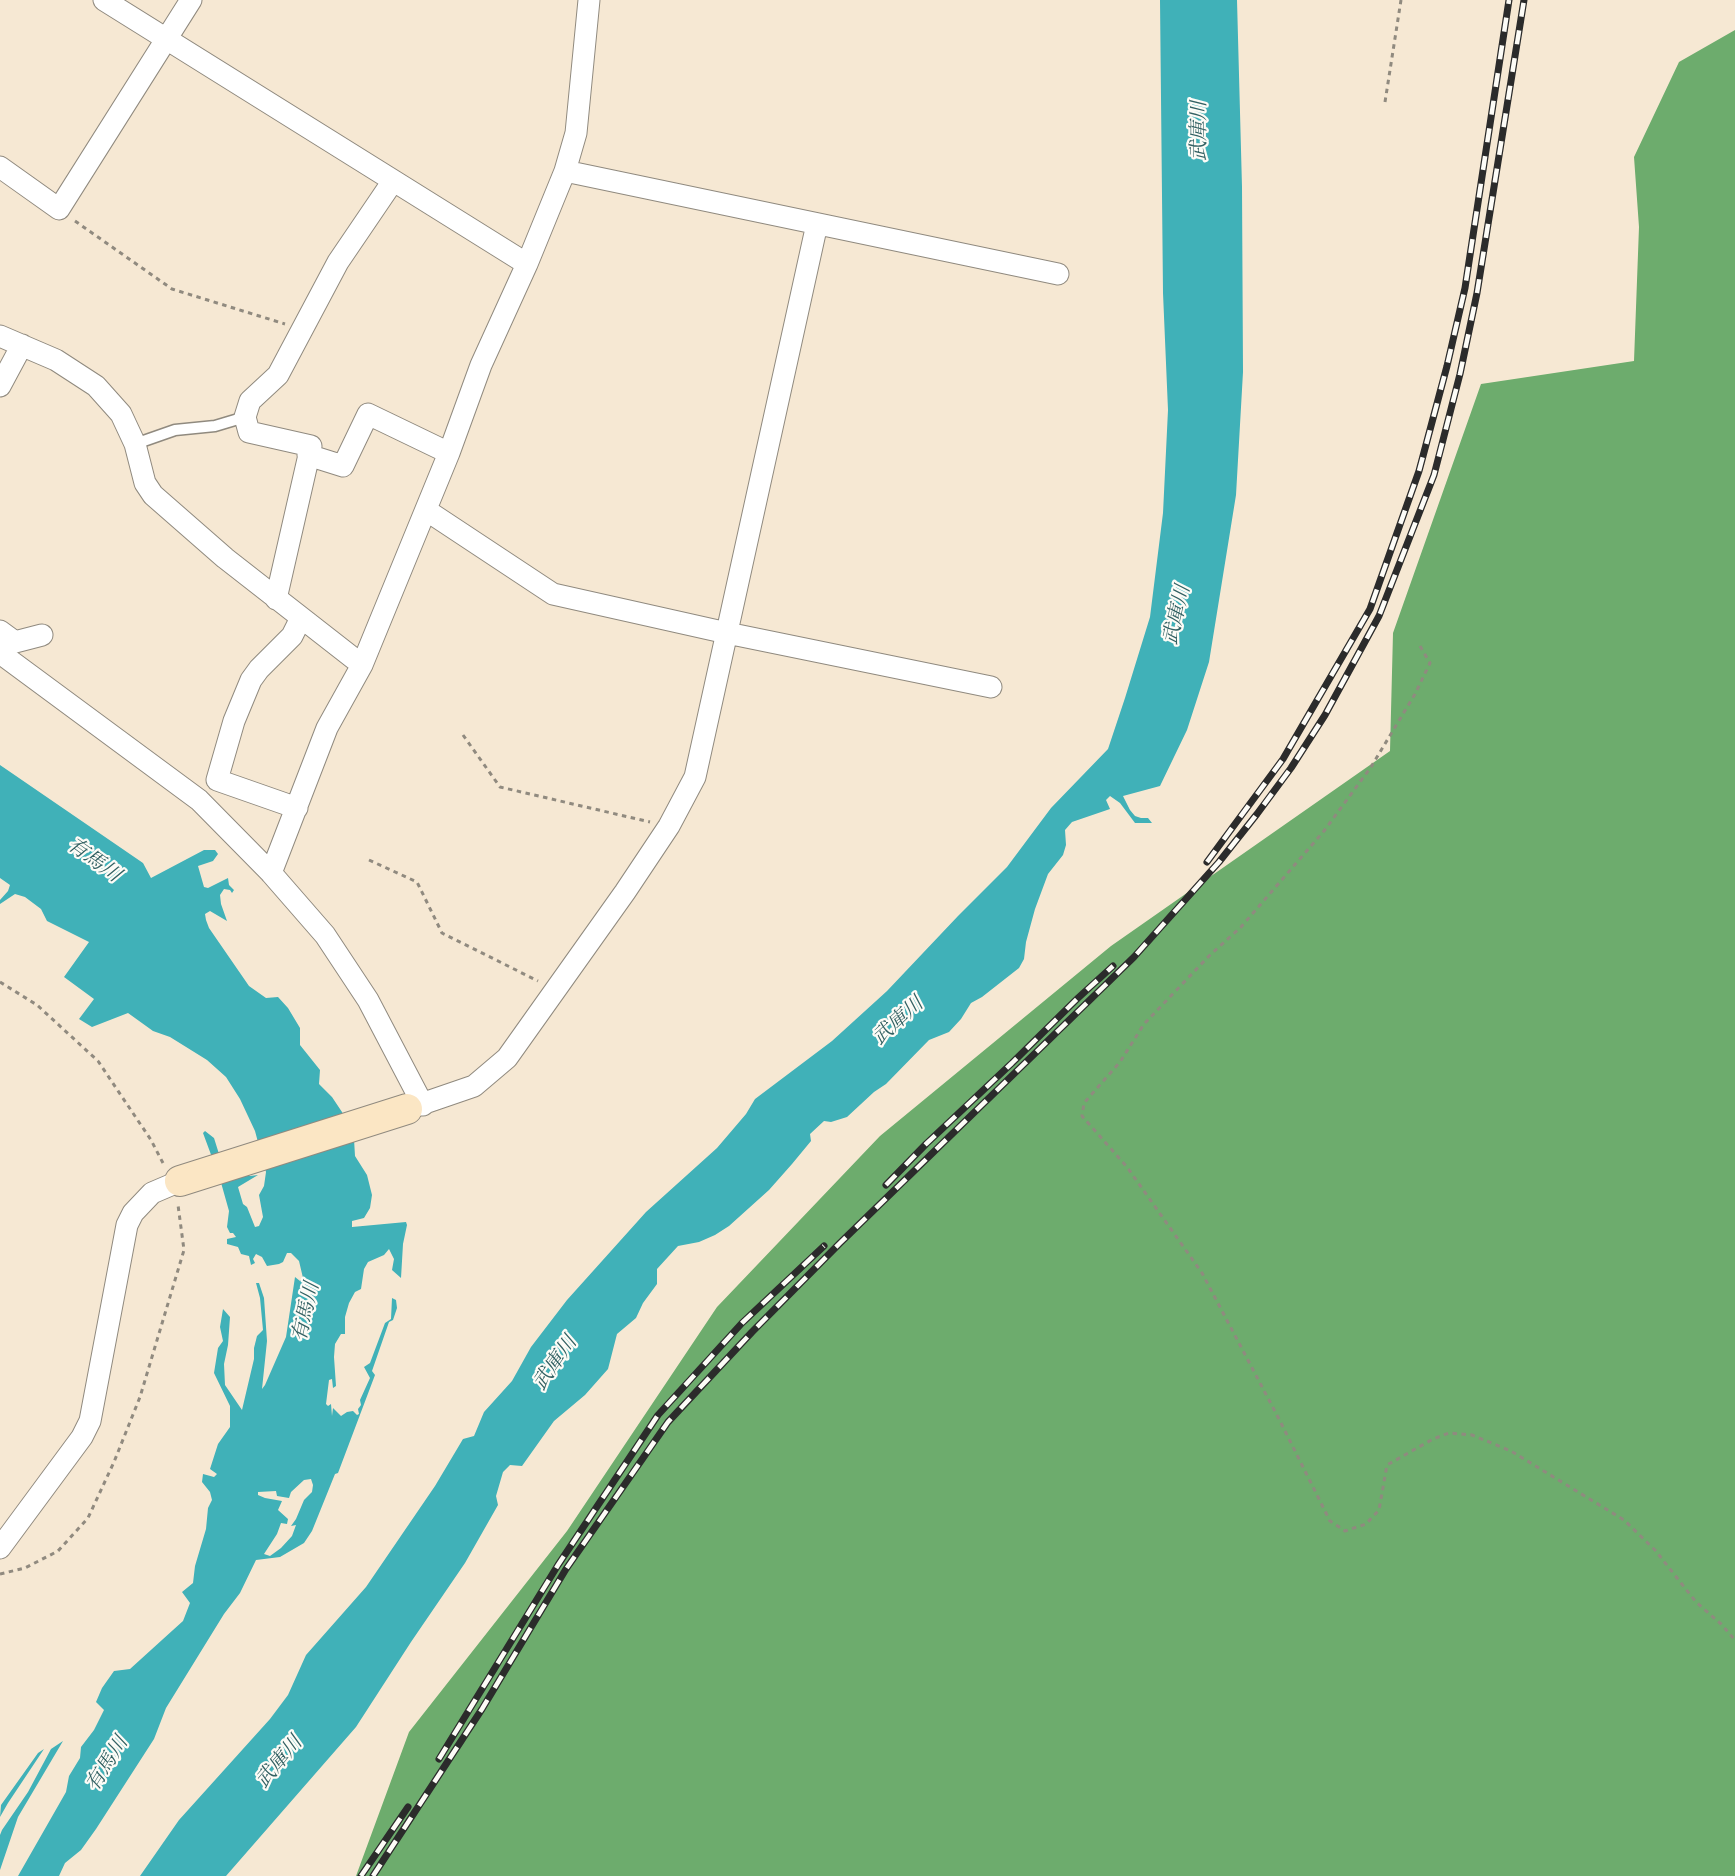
<!DOCTYPE html>
<html>
<head>
<meta charset="utf-8">
<style>
	body { margin:0 }
	canvas { display:block; background:#f6e8d3 }
</style>
</head>
<body>
<canvas width="1735" height="1876"></canvas>
<script>
const ctx = document.querySelector('canvas').getContext('2d');
ctx.lineJoin = 'round';
function paint(path, color) {
  ctx.fillStyle = color;
  ctx.fill(path, 'evenodd');
}
function shape(rows) {
  const path = new Path2D();
  for (const r of rows) {
    path.moveTo(r[0], r[1]);
    for (let i = 2; i < r.length; i += 2) path.lineTo(r[i], r[i + 1]);
  }
  return path;
}
function strokePath(path, color, width, dash) {
  ctx.strokeStyle = color;
  ctx.lineWidth = width;
  ctx.lineCap = dash ? 'butt' : 'round';
  ctx.setLineDash(dash || []);
  ctx.stroke(path);
}
function write(font, color, halo, rows, align = 'center') {
  ctx.font = font + ' "Libre Caslon Text","Noto Serif JP",serif';
  ctx.lineWidth = 4.5;
  ctx.setLineDash([]);
  ctx.textBaseline = 'middle';
  ctx.strokeStyle = halo;
  ctx.fillStyle = color;
  for (const [text, x, y, turn = 0] of rows) {
    ctx.save();
    ctx.translate(x, y);
    ctx.rotate((+turn || 0) * Math.PI / 180);
    ctx.textAlign = isNaN(turn) ? turn : align;
    if (halo) ctx.strokeText(text, 0, 0);
    ctx.fillText(text, 0, 0);
    ctx.restore();
  }
}
paint(shape([
	[1735,30,1735,1876,356,1876,409,1732,567,1531,717,1307,880,1136,1111,946,1390,751,1393,633,1481,384,1634,361,1639,227,1634,157,1679,62]
]), '#6dac6d');
paint(shape([
	[1160,0,1237,0,1242,187,1243,372,1236,495,1209,662,1187,730,1160,786,1123,796,1130,810,1135,816,1141,818,1148,818,1152,823,1135,823,1120,803,1110,796,1106,800,1110,809,1072,822,1065,830,1066,845,1063,855,1048,874,1035,909,1026,942,1024,959,1019,968,982,997,971,1003,961,1019,949,1032,929,1040,886,1084,874,1092,847,1117,831,1122,824,1121,810,1134,811,1141,792,1164,769,1190,729,1226,715,1235,699,1242,678,1246,657,1269,657,1284,643,1303,636,1318,617,1334,608,1369,585,1395,554,1421,522,1466,510,1465,503,1472,496,1496,498,1505,465,1563,411,1642,356,1727,226,1876,140,1876,179,1820,270,1719,288,1695,306,1655,366,1587,435,1486,463,1439,474,1436,484,1412,512,1381,531,1347,567,1300,646,1212,717,1148,746,1114,755,1099,832,1041,887,991,958,916,1007,867,1051,808,1108,749,1125,698,1150,617,1163,513,1168,410,1163,293],
	[0,765,143,863,151,878,204,850,215,850,218,854,213,861,198,866,204,887,208,888,228,878,229,885,234,890,232,893,230,890,224,889,220,895,221,904,227,921,210,911,205,914,206,920,209,928,249,986,266,998,278,997,288,1008,300,1028,300,1045,320,1070,319,1084,332,1097,342,1112,354,1139,355,1156,367,1175,372,1195,370,1208,364,1218,352,1221,352,1227,406,1222,407,1225,403,1244,401,1278,392,1270,394,1259,389,1249,384,1255,368,1262,364,1269,361,1289,355,1292,349,1303,345,1317,345,1334,341,1334,335,1344,334,1357,336,1386,333,1388,332,1379,329,1380,326,1404,328,1406,331,1404,332,1416,333,1408,341,1416,347,1412,353,1411,357,1415,359,1414,358,1409,361,1405,360,1400,370,1378,364,1367,370,1363,385,1323,391,1319,392,1298,396,1300,397,1308,393,1320,389,1322,372,1371,375,1375,338,1473,335,1474,312,1531,304,1543,280,1557,256,1560,240,1593,224,1614,166,1708,154,1739,96,1829,81,1850,65,1863,59,1876,18,1876,66,1792,69,1776,80,1758,81,1747,94,1730,104,1710,96,1702,102,1688,114,1671,130,1669,173,1630,183,1621,190,1603,182,1592,193,1583,195,1566,206,1529,208,1508,212,1500,210,1492,202,1482,203,1474,214,1477,217,1474,210,1469,218,1444,230,1427,230,1406,214,1373,218,1348,223,1341,220,1327,223,1309,230,1317,228,1345,224,1364,225,1385,242,1410,254,1359,254,1348,257,1336,263,1330,260,1298,256,1283,259,1283,264,1298,267,1341,262,1389,265,1385,286,1337,295,1277,300,1281,303,1278,299,1261,291,1253,287,1253,283,1262,279,1264,267,1266,262,1257,256,1254,253,1259,255,1263,251,1265,249,1256,241,1254,238,1247,227,1244,227,1239,236,1237,233,1233,230,1233,227,1227,229,1211,220,1179,203,1133,205,1131,214,1138,219,1154,250,1176,258,1175,238,1187,243,1204,247,1207,255,1227,259,1226,263,1217,259,1195,264,1186,266,1172,255,1131,240,1099,226,1077,207,1060,170,1037,153,1031,128,1013,92,1027,79,1019,94,999,64,977,89,942,47,921,41,909,25,897,15,894,0,904,0,900,8,891,10,885,0,878],
	[311,1479,313,1485,312,1492,304,1500,296,1519,291,1526,296,1525,292,1536,281,1548,270,1556,264,1554,277,1534,281,1523,287,1524,288,1519,278,1510,282,1501,265,1498,258,1495,258,1492,276,1491,277,1496,289,1498,291,1492,304,1480],
	[63,1741,18,1817,0,1870,0,1835,2,1830,28,1792,51,1749],
	[44,1749,8,1803,0,1817,1,1805,38,1753]
]), '#40b1b8');
const lane = shape([
	[135,444,175,430,215,426,245,417]
]);
const street = shape([
	[104,0,527,264],
	[0,167,59,209,191,0],
	[565,171,1058,274],
	[0,336,56,360,96,386,121,414,135,444,145,483,153,495,225,558,362,665],
	[0,386,22,345],
	[308,455,343,466,368,414,449,453],
	[426,510,553,594,727,633,991,687],
	[276,599,311,446,249,432,245,417,250,401,278,375,338,262,393,181],
	[0,631,15,642,42,635],
	[0,653,199,800,271,873,325,935,368,1000,423,1105],
	[297,808,217,780,234,721,251,680,259,669,292,636,301,618],
	[271,873,327,728,362,665,449,453,481,365,527,264,565,171,576,133,589,0],
	[407,1109,474,1086,507,1058,625,892,669,826,695,777,817,224],
	[0,1548,82,1437,90,1421,127,1225,133,1213,152,1193,180,1181]
]);
const secondary = shape([
	[180,1181,407,1109]
]);
strokePath(lane, '#908a7f', 13);
strokePath(street, '#908a7f', 23);
strokePath(secondary, '#908a7f', 32);
strokePath(shape([
	[1385,102,1401,0],
	[75,221,172,289,285,324],
	[1420,646,1430,663,1415,694,1371,767,1324,831,1241,927,1209,956,1144,1024,1120,1062,1084,1103,1082,1116,1127,1167,1202,1273,1279,1419,1330,1521,1345,1531,1366,1524,1379,1510,1387,1465,1433,1439,1449,1433,1472,1435,1511,1451,1624,1520,1655,1550,1696,1602,1721,1624,1735,1640],
	[463,735,500,787,650,822],
	[369,860,417,882,442,933,538,981],
	[0,982,37,1005,98,1061,151,1140,164,1165],
	[0,1574,25,1568,58,1551,88,1518,114,1462,140,1397,184,1250,178,1205]
]), '#908a7f', 3, [4.5, 4.5]);
strokePath(lane, '#fff', 10);
strokePath(street, '#fff', 21);
strokePath(secondary, '#fbe6c4', 30);
const rail = shape([
	[1207,862,1283,759,1370,609,1419,471,1447,366,1465,288,1509,0],
	[886,1185,926,1144,1012,1063,1078,998,1113,966],
	[439,1759,558,1565,658,1415,742,1323,824,1246],
	[361,1876,408,1807],
	[373,1876,482,1709,566,1569,668,1422,752,1332,840,1243,1134,957,1219,862,1257,814,1291,768,1325,715,1379,616,1434,475,1460,374,1477,293,1524,0]
]);
strokePath(rail, '#2b2b2b', 7);
strokePath(rail, '#fdfcf7', 4.5, [14]);
write('italic 20px', '#336163', '#fdfcf7', [
	["武庫川",1199,131,-90],
	["武庫川",1177,615,-77],
	["有馬川",94,860,36],
	["武庫川",898,1021,-42],
	["有馬川",306,1312,-77],
	["武庫川",555,1363,-55],
	["武庫川",279,1762,-50],
	["有馬川",107,1764,-58]
]);
</script>
</body>
</html>
